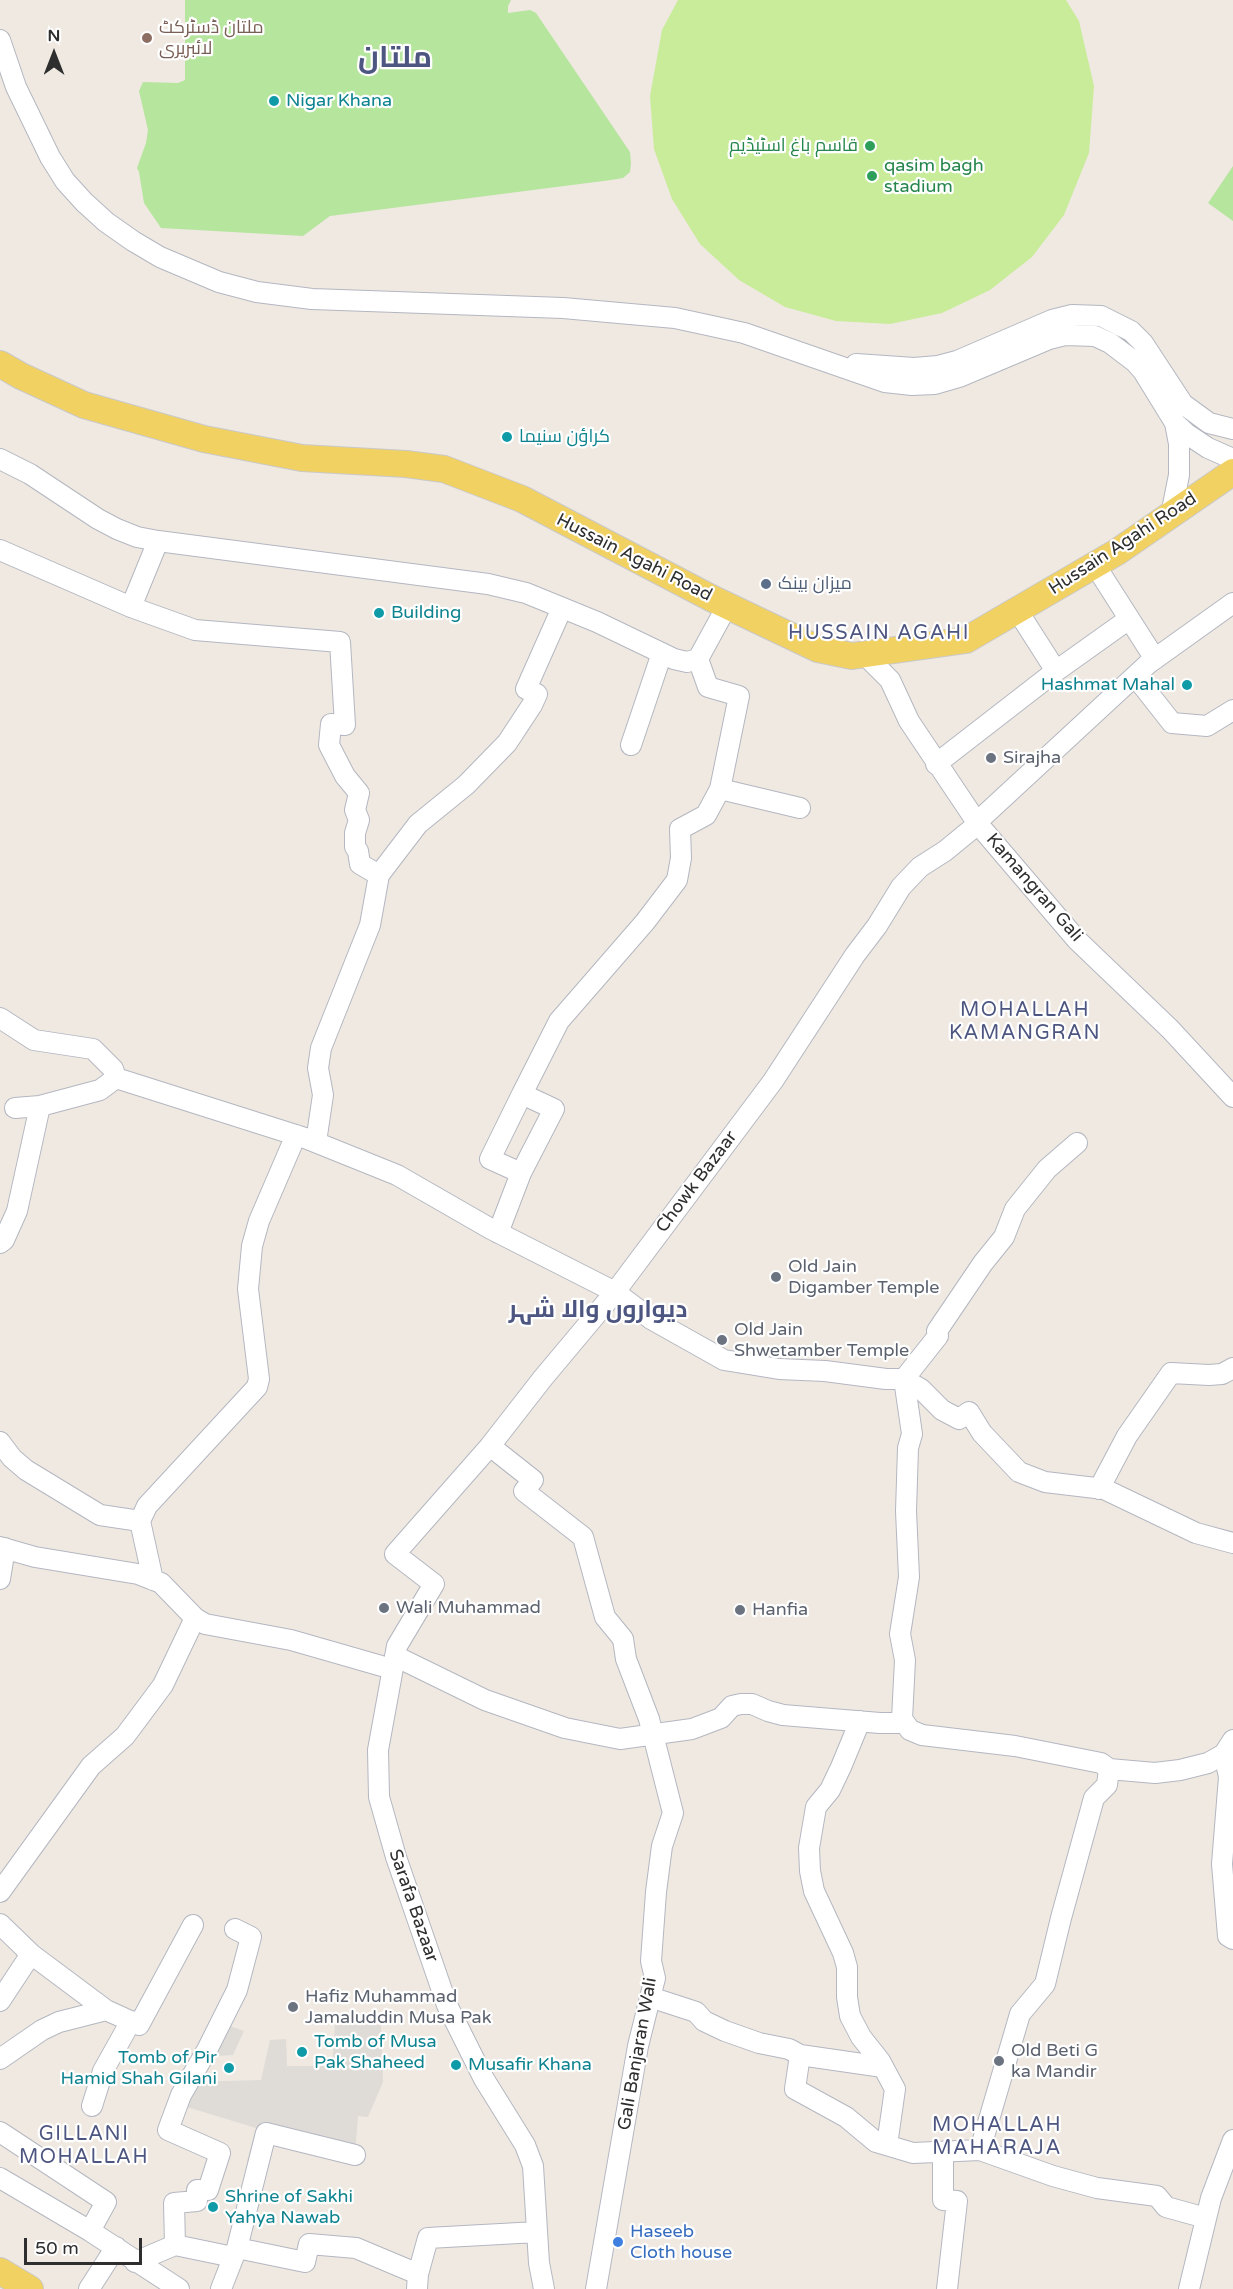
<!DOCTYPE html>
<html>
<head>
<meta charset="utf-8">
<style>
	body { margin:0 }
	#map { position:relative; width:1233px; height:2289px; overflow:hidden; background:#efe9e1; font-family:"Varela Round",sans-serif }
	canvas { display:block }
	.north { position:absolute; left:24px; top:24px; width:60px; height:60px; -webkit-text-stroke:4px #fff; paint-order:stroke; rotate:0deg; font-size:16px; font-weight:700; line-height:24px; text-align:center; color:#2e2e2e }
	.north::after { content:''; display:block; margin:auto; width:21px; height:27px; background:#2e2e2e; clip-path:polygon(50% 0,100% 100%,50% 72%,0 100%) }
	.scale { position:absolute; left:24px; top:2238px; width:118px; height:27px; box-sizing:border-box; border:3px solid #2e2e2e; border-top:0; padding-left:8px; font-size:18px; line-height:21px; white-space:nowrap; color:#2e2e2e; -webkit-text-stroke:4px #fff; paint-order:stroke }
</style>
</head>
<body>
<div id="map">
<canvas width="1233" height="2289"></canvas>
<div class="north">N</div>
<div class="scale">50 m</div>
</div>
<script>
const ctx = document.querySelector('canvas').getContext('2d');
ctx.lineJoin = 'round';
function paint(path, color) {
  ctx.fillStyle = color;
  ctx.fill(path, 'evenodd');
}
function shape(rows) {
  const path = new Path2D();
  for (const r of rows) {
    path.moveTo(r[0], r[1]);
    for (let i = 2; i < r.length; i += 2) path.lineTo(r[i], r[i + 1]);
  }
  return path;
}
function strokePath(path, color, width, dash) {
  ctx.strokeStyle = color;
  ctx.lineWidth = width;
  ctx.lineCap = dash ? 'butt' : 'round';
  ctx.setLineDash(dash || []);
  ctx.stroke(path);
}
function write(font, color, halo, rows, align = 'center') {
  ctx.font = font + ' "Varela Round",Cairo,sans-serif';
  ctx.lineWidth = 4.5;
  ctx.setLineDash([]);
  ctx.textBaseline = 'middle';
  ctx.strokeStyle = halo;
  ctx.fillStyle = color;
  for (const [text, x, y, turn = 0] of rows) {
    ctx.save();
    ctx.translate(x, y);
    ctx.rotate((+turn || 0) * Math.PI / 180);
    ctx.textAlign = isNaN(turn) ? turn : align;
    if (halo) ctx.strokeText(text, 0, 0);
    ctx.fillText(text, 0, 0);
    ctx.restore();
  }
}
paint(shape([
	[185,0,511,0,508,6,508,13,530,10,536,13,630,152,631,163,630,172,623,178,611,180,330,216,303,236,161,228,144,203,139,172,137,168,146,143,148,130,139,91,143,82,178,83,185,80],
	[1233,166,1233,221,1208,203]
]), '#b6e59e');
paint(shape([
	[678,0,1066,0,1079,21,1094,86,1089,153,1064,215,1032,257,990,290,942,313,890,324,836,321,785,307,739,280,700,244,672,199,654,149,650,96,662,30]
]), '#c9ec9a');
paint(shape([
	[221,2023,244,2031,233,2055,203,2057],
	[335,2025,381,2025,383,2082,368,2117,358,2116,355,2155,276,2136,253,2230,234,2225,251,2163,247,2161,256,2128,177,2104,188,2082,261,2080,270,2040,286,2039,287,2066,332,2066]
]), '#dfdcd8');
const minor = shape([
	[0,40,16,87,50,157,65,181,84,202,106,222,133,241,160,257,219,282,257,292,312,299,563,308,675,318,744,333,885,382,912,385,935,384,959,377,1049,339,1065,335,1095,336,1110,343,1135,362,1143,371,1175,423,1187,434,1208,448,1233,459],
	[856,364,914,368,938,366,957,361,1052,320,1072,315,1101,316,1131,331,1143,343,1183,404,1209,423,1233,429],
	[0,459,30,474,98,519,117,529,137,537,158,541,488,584,526,593,597,622,674,659,687,662,698,659,727,606],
	[1171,515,1179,475,1179,444,1175,423],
	[0,550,131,607,195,630,340,642,345,725,331,724,329,745,345,776,359,793,355,810,359,820,355,833,355,847,358,851,360,864,379,875],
	[1095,565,1155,659],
	[131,607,158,541],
	[1017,610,1056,671],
	[865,655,890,680,909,721,978,824,1077,940,1170,1029,1233,1097],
	[1135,676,1172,723,1207,726,1233,710],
	[631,745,662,653],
	[936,764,1056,671,1129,619],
	[720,789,800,808],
	[977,822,1149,663,1233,603],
	[0,1018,34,1040,93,1049,113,1069,116,1078,305,1138,397,1175,491,1229,615,1292,651,1319,724,1360,779,1369,825,1371,886,1379,904,1379,921,1389,942,1410,959,1419,969,1412,982,1433,1019,1472,1045,1482,1104,1489,1196,1533,1233,1543],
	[15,1108,40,1106,100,1090,116,1078],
	[316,1142,323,1095,318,1068,321,1048,370,925,379,875,418,824,466,785,507,743,532,705,537,694,526,689,562,608],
	[1077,1143,1047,1169,1015,1209,1004,1237,983,1263,937,1331,938,1336,904,1379,912,1434,908,1448,906,1511,909,1577,900,1634,905,1660,902,1719,910,1730,922,1735,1015,1746,1101,1763,1109,1769,1155,1773,1180,1770,1208,1763,1224,1754,1233,1740],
	[521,1173,490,1159,522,1094],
	[498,1233,521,1173,554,1109,522,1094,559,1021,645,922,677,880,681,858,680,829,706,815,720,789,739,696,708,687,698,659],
	[0,1243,4,1240,17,1211,40,1106],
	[0,1442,12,1458,26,1470,100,1515,140,1521],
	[490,1446,533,1480,524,1491,583,1537,605,1617,623,1639,626,1659,649,1719,673,1813,662,1846,656,1892,651,1961,655,1978,638,2046,596,2289],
	[1099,1489,1127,1436,1171,1373,1209,1375,1222,1374,1233,1368],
	[0,1547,35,1557,138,1574,161,1583,195,1618,205,1624,291,1640,392,1669],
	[0,1579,5,1548],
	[153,1580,140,1521,147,1506,257,1387,259,1379,248,1289,252,1246,259,1221,296,1135],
	[395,1656,485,1700,565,1728,620,1739,692,1729,721,1718,732,1706,741,1704,752,1704,768,1711,783,1715,880,1723,905,1723],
	[860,1721,841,1767,830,1790,816,1807,809,1848,810,1871,814,1891,843,1953,847,1967,847,1997,850,2016,861,2037,880,2061,895,2089,887,2145],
	[1224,1754,1229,1777,1222,1864,1228,1936,1233,1939],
	[0,1892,91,1766,125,1736,163,1685,195,1618],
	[0,1924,31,1954,106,2010,139,2025,193,1925],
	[650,1997,696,2012,704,2021,725,2031,759,2043,789,2049,800,2055,795,2089,846,2117,876,2142,913,2153,980,2150,1053,2176,1097,2188,1157,2196,1166,2207,1206,2218],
	[0,2001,31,1954],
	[800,2055,883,2067],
	[0,2059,42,2030,59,2022,106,2010],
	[92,2106,103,2071,131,2021],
	[0,2132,106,2202,90,2231],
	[980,2150,1020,2014,1045,1984,1061,1918,1094,1798,1107,1785,1109,1769],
	[943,2153,943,2200,957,2201,947,2289],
	[0,2178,90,2231,179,2289],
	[175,2245,174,2203,197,2201,197,2190,208,2190,220,2153,168,2130,181,2095,207,2050,237,1990,251,1937,235,1929],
	[237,2248,305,2262,309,2244,356,2248,418,2274],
	[135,2262,175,2245,233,2257],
	[89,2289,116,2247],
	[221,2289,237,2248,266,2133,355,2155],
	[417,2289,418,2274,428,2238,537,2232],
	[544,2289,539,2263,533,2166,525,2145,484,2079,447,2005,396,1857,379,1797,378,1750,397,1646,434,1584,395,1554,490,1446,543,1378,615,1292,773,1081,855,955,877,926,901,887,920,867,945,851,978,824],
	[1189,2289,1211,2198,1233,2140]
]);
const major = shape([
	[0,364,21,376,84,405,204,439,302,458,406,464,444,469,522,499,711,598,818,649,852,656,966,640,1117,552,1233,472],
	[0,2271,30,2289]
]);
strokePath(minor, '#b4b7c1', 22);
strokePath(major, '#c9c9c9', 28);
strokePath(minor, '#fff', 20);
strokePath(major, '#f2d163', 26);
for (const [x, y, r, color] of [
	[147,38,6,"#8d6e63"],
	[274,101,6,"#0f9aa8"],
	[870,146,6,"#2e9e5b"],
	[872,176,6,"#2e9e5b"],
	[507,437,6,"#0f9aa8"],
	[766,584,6,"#5c6f8a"],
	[379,613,6,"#0f9aa8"],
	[1187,685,6,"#0f9aa8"],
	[991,758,6,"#6b7280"],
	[776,1277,6,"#6b7280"],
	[722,1340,6,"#6b7280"],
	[384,1608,6,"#6b7280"],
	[740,1610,6,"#6b7280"],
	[293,2007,6,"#6b7280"],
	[302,2052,6,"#0f9aa8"],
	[999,2061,6,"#6b7280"],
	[456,2065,6,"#0f9aa8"],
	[229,2068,6,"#0f9aa8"],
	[213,2207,6,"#0f9aa8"],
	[618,2242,6,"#3f7fe0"]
]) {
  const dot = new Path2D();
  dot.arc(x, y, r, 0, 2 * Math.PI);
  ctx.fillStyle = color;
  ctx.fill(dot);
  strokePath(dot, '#fff', 2);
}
write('18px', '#785e54', '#fff', [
	["ملتان ڈسٹرکٹ",159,28],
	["لائبریری",159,49]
], 'left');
write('18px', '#0d838f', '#fff', [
	["Nigar Khana",286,101],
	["کراؤن سنیما",519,437],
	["Building",391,613],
	["Hashmat Mahal",1175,685,"right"],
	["Tomb of Musa",314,2042],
	["Pak Shaheed",314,2063],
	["Tomb of Pir",217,2058,"right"],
	["Hamid Shah Gilani",217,2079,"right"],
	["Musafir Khana",468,2065],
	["Shrine of Sakhi",225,2197],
	["Yahya Nawab",225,2218]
], 'left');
write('18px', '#27864d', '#fff', [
	["قاسم باغ اسٹیڈیم",858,146],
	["qasim bagh",884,166,"left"],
	["stadium",884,187,"left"]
], 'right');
write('18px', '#2e2e2e', '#fff', [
	["Hussain Agahi Road",1123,544,-33],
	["Hussain Agahi Road",634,558,27],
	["Kamangran Gali",1034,888,49],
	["Chowk Bazaar",697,1182,-53],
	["Sarafa Bazaar",413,1906,71],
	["Gali Banjaran Wali",638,2054,-80]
]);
write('18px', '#4e5e75', '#fff', [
	["میزان بینک",778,584]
], 'left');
write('18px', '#5b616d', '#fff', [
	["Sirajha",1003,758],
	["Old Jain",788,1267],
	["Digamber Temple",788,1288],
	["Old Jain",734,1330],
	["Shwetamber Temple",734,1351],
	["Wali Muhammad",396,1608],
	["Hanfia",752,1610],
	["Hafiz Muhammad",305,1997],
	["Jamaluddin Musa Pak",305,2018],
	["Old Beti G",1011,2051],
	["ka Mandir",1011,2072]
], 'left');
write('18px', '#366cbe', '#fff', [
	["Haseeb",630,2232],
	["Cloth house",630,2253]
], 'left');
ctx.letterSpacing = '1.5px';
write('20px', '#4d5680', '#fff', [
	["HUSSAIN AGAHI",879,634],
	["MOHALLAH",1025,1011],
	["KAMANGRAN",1025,1034],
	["MOHALLAH",997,2126],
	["MAHARAJA",997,2149],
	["GILLANI",84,2135],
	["MOHALLAH",84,2158]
]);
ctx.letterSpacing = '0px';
write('bold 24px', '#4d5680', '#fff', [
	["دیواروں والا شہر",598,1311]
]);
write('bold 30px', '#4d5680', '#fff', [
	["ملتان",395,59]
]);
</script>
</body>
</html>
